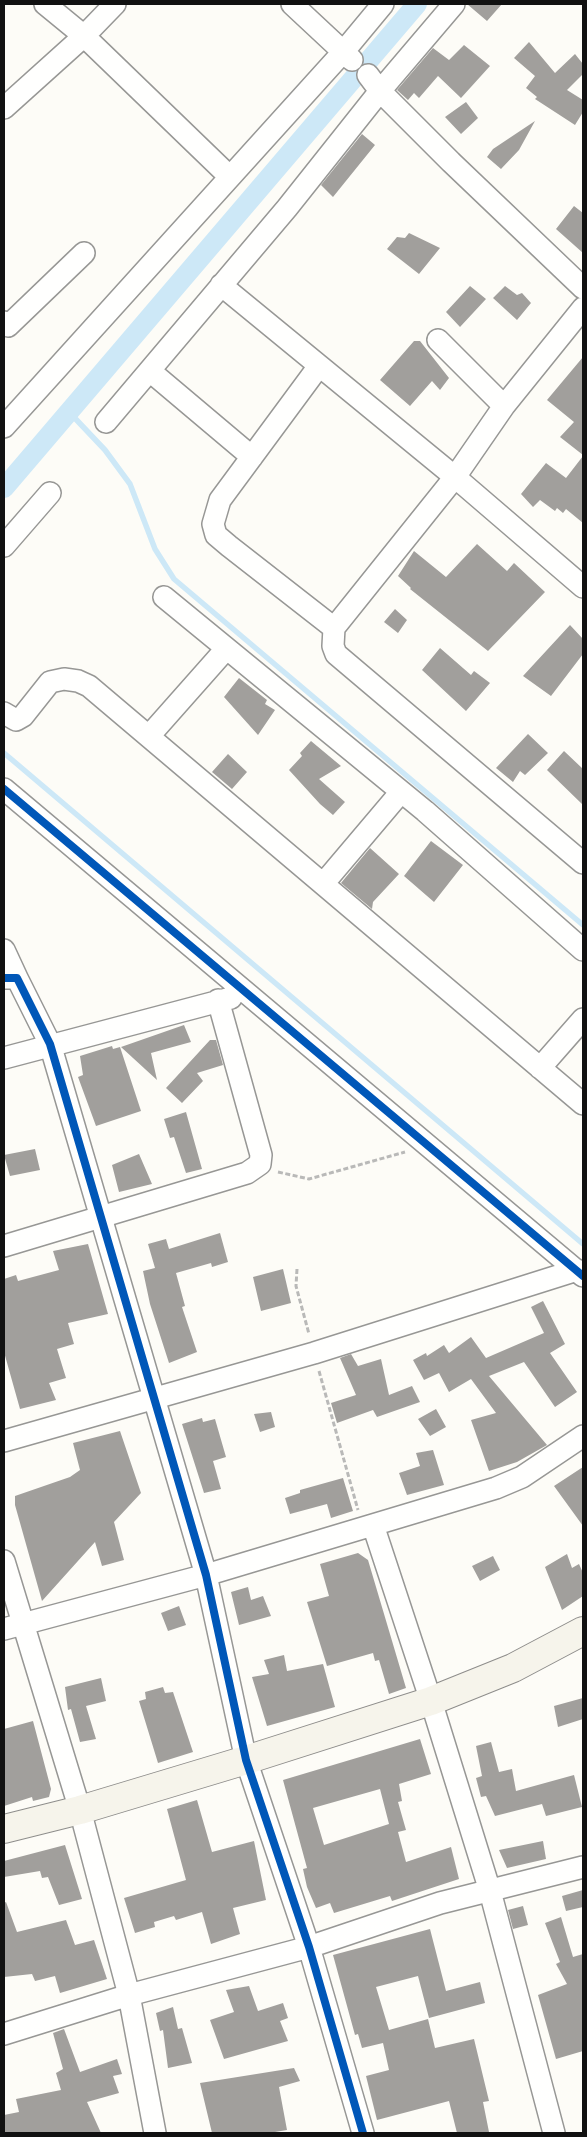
<!DOCTYPE html>
<html>
<head>
<meta charset="utf-8">
<style>
	body { margin:0 }
	#map { position:relative; width:587px; height:2137px; overflow:hidden; background:#fdfcf7; font-family:Lora,serif }
	canvas { display:block }
	.frame { position:absolute; inset:0; border:5px solid #111; pointer-events:none }
</style>
</head>
<body>
<div id="map">
<canvas width="587" height="2137"></canvas>
<div class="frame"></div>
</div>
<script>
const ctx = document.querySelector('canvas').getContext('2d');
ctx.lineJoin = 'round';
function shape(rows) {
  const path = new Path2D();
  for (const r of rows) {
    path.moveTo(r[0], r[1]);
    for (let i = 2; i < r.length; i += 2) path.lineTo(r[i], r[i + 1]);
  }
  return path;
}
function strokePath(path, color, width, dash) {
  ctx.strokeStyle = color;
  ctx.lineWidth = width;
  ctx.lineCap = dash ? 'butt' : 'round';
  ctx.setLineDash(dash || []);
  ctx.stroke(path);
}
function paint(path, color) {
  ctx.fillStyle = color;
  ctx.fill(path, 'evenodd');
}
strokePath(shape([
	[70,413,105,450,130,484,155,549,174,579,583,925],
	[4,753,583,1244]
]), '#cde8f7', 5.5);
strokePath(shape([
	[4,488,417,4]
]), '#cde8f7', 20);
paint(shape([
	[467,4,502,4,487,21],
	[529,42,555,73,575,54,583,64,583,74,567,90,583,100,583,112,575,125,535,99,537,97,526,88,535,76,514,58],
	[464,45,490,66,461,98,438,76,419,98,414,93,408,100,397,90,433,48,449,60],
	[466,102,478,118,461,134,445,117],
	[535,121,519,150,501,169,487,157,493,149],
	[362,134,375,145,333,197,321,185],
	[574,206,583,213,583,253,556,229],
	[409,233,440,248,419,274,387,249,397,237,405,238],
	[470,286,486,299,460,327,446,312],
	[505,286,517,295,522,293,531,303,517,320,493,298],
	[414,341,420,341,449,378,440,390,432,381,410,406,380,380],
	[583,357,583,455,560,437,574,422,547,400],
	[583,456,583,523,566,509,563,513,557,508,555,511,540,500,533,507,521,494,546,463,566,478],
	[477,544,507,571,514,563,545,592,488,651,410,589,411,588,398,576,414,551,446,577],
	[395,609,407,620,398,633,384,622],
	[570,625,583,639,583,654,551,696,523,676],
	[440,648,471,675,474,671,490,683,466,711,422,670],
	[239,678,267,700,265,704,275,710,258,735,224,697],
	[528,734,548,753,525,775,520,771,513,782,496,768],
	[311,741,341,766,319,779,345,802,333,815,320,804,289,770,302,756,300,753],
	[564,751,583,769,583,805,547,770],
	[228,754,247,772,232,789,212,772],
	[431,841,463,865,434,902,404,876],
	[370,848,399,874,373,902,372,909,341,883],
	[184,1025,191,1042,151,1053,157,1080,121,1047],
	[210,1040,216,1040,223,1065,197,1073,203,1081,182,1103,166,1088],
	[112,1046,113,1049,120,1047,141,1111,96,1126,78,1077,83,1075,80,1056],
	[186,1112,202,1169,186,1173,174,1137,170,1138,164,1119],
	[35,1149,40,1170,10,1176,4,1155],
	[139,1154,152,1184,119,1192,112,1165],
	[220,1233,228,1262,212,1267,211,1263,176,1273,185,1306,182,1307,197,1352,169,1363,150,1304,143,1271,155,1268,148,1244,166,1239,169,1249],
	[88,1244,108,1314,68,1323,74,1344,57,1349,66,1378,49,1383,56,1400,20,1409,4,1352,4,1279,16,1275,18,1281,59,1270,53,1251],
	[283,1269,291,1303,261,1311,253,1277],
	[543,1301,565,1344,550,1353,577,1392,555,1407,524,1362,489,1376,547,1445,517,1462,489,1471,471,1420,496,1413,471,1379,449,1392,439,1373,424,1380,413,1360,426,1353,427,1356,444,1345,449,1353,471,1337,486,1358,544,1333,531,1307],
	[351,1354,358,1366,381,1359,389,1395,412,1386,420,1402,377,1417,373,1410,337,1423,331,1403,356,1395,340,1358],
	[436,1409,446,1427,430,1436,418,1419],
	[271,1412,275,1427,260,1432,254,1414],
	[202,1418,203,1422,215,1419,226,1457,213,1461,221,1489,204,1493,182,1424],
	[120,1431,141,1493,114,1522,124,1560,102,1566,95,1542,42,1601,15,1505,15,1496,70,1477,80,1470,73,1443],
	[433,1450,444,1485,407,1495,399,1473,420,1466,416,1453],
	[583,1467,583,1526,554,1486],
	[343,1478,353,1511,331,1518,327,1504,290,1514,285,1498,300,1493,300,1490],
	[358,1553,368,1560,406,1688,389,1694,379,1660,375,1661,373,1653,327,1666,307,1602,329,1596,320,1564],
	[567,1554,572,1568,579,1564,583,1573,583,1596,562,1610,545,1567],
	[493,1556,500,1570,480,1581,472,1566],
	[248,1587,251,1600,263,1596,271,1616,239,1625,231,1592],
	[179,1606,186,1625,168,1631,161,1613],
	[284,1655,287,1671,323,1664,335,1707,267,1726,252,1677,269,1674,264,1660],
	[101,1678,106,1701,86,1706,96,1739,80,1742,71,1709,68,1710,65,1687],
	[163,1687,165,1693,173,1692,193,1752,158,1763,139,1701,146,1699,145,1692],
	[583,1698,583,1719,558,1727,554,1706],
	[33,1721,51,1789,49,1797,33,1801,32,1797,4,1806,4,1729],
	[420,1739,431,1774,399,1784,402,1801,398,1802,406,1830,398,1832,406,1862,451,1847,459,1879,392,1901,390,1896,334,1913,330,1903,316,1908,307,1887,303,1869,307,1868,283,1780],
	[380,1789,389,1824,324,1845,313,1808],
	[491,1742,499,1772,512,1769,516,1791,574,1775,582,1807,546,1816,542,1804,495,1816,486,1796,481,1797,476,1778,482,1776,476,1746],
	[197,1800,212,1852,254,1841,266,1900,233,1908,240,1934,211,1944,202,1912,176,1920,174,1916,154,1922,155,1927,135,1933,124,1898,186,1880,167,1809],
	[543,1841,546,1859,507,1868,499,1850],
	[65,1845,82,1899,59,1905,48,1877,42,1878,40,1871,4,1877,4,1861],
	[583,1890,583,1907,566,1911,562,1896],
	[6,1902,17,1932,66,1920,75,1945,94,1940,107,1979,60,1993,55,1976,35,1981,32,1974,4,1977,4,1903],
	[523,1906,528,1925,513,1929,508,1910],
	[561,1917,573,1957,583,1954,583,2051,556,2059,538,1995,567,1984,556,1964,560,1962,545,1923],
	[430,1929,446,1991,480,1982,485,2003,429,2018,418,1976,376,1987,389,2030,428,2019,435,2048,474,2039,489,2101,483,2102,489,2132,457,2133,449,2101,377,2120,366,2076,389,2070,383,2043,362,2048,358,2034,355,2035,333,1955],
	[249,1986,258,2011,283,2003,288,2018,280,2021,288,2041,224,2059,210,2020,234,2012,226,1990],
	[173,2007,178,2029,182,2028,192,2063,168,2068,163,2030,160,2031,156,2013],
	[64,2029,80,2072,117,2059,122,2074,113,2076,119,2093,87,2102,101,2133,4,2133,4,2115,19,2112,16,2099,61,2090,56,2073,63,2069,53,2033],
	[294,2068,300,2081,279,2087,287,2130,269,2133,212,2133,200,2083]
]), '#a19f9c');
const street = shape([
	[45,4,84,36,230,177],
	[292,4,352,60],
	[368,75,380,91,451,162,583,288],
	[4,108,84,36,115,4],
	[221,285,455,477,583,587],
	[583,308,504,406,455,477,334,628,333,646,336,654,583,863],
	[4,322,8,326,84,253],
	[438,340,504,406],
	[319,366,220,500,213,524,216,535,229,546,334,628],
	[150,371,252,457],
	[106,422,287,208,380,91,454,4],
	[4,427,344,51,383,4],
	[4,546,50,493],
	[164,597,425,811,583,950],
	[4,713,16,720,23,716,50,682,64,679,78,681,89,686,583,1104],
	[149,736,226,649],
	[4,789,583,1276],
	[323,884,400,793],
	[4,950,17,978],
	[4,978,17,978,50,1044,206,1575,246,1760,309,1947,363,2133],
	[4,1058,231,998],
	[540,1068,583,1019],
	[4,1246,247,1173,260,1164,261,1155,218,1000],
	[4,1441,314,1353,577,1270],
	[373,1525,431,1701,490,1891,554,2133],
	[4,1561,80,1810,129,1995,155,2133],
	[4,1629,206,1575,496,1488,522,1477,583,1436],
	[4,2034,129,1995,309,1947,440,1903,583,1867]
]);
const secondary = shape([
	[4,1829,80,1810,246,1760,431,1701,513,1668,583,1631]
]);
strokePath(street, '#979795', 24);
strokePath(secondary, '#8e8d8b', 30);
strokePath(shape([
	[278,1172,309,1179,405,1152],
	[297,1269,296,1286,309,1334],
	[319,1371,358,1510]
]), '#b9b9b8', 3, [5, 2.5]);
strokePath(street, '#fffffe', 21);
strokePath(secondary, '#f6f4eb', 28);
strokePath(shape([
	[4,789,583,1276],
	[4,978,17,978,50,1044,206,1575,246,1760,309,1947,363,2133]
]), '#0057b8', 8);
</script>
</body>
</html>
